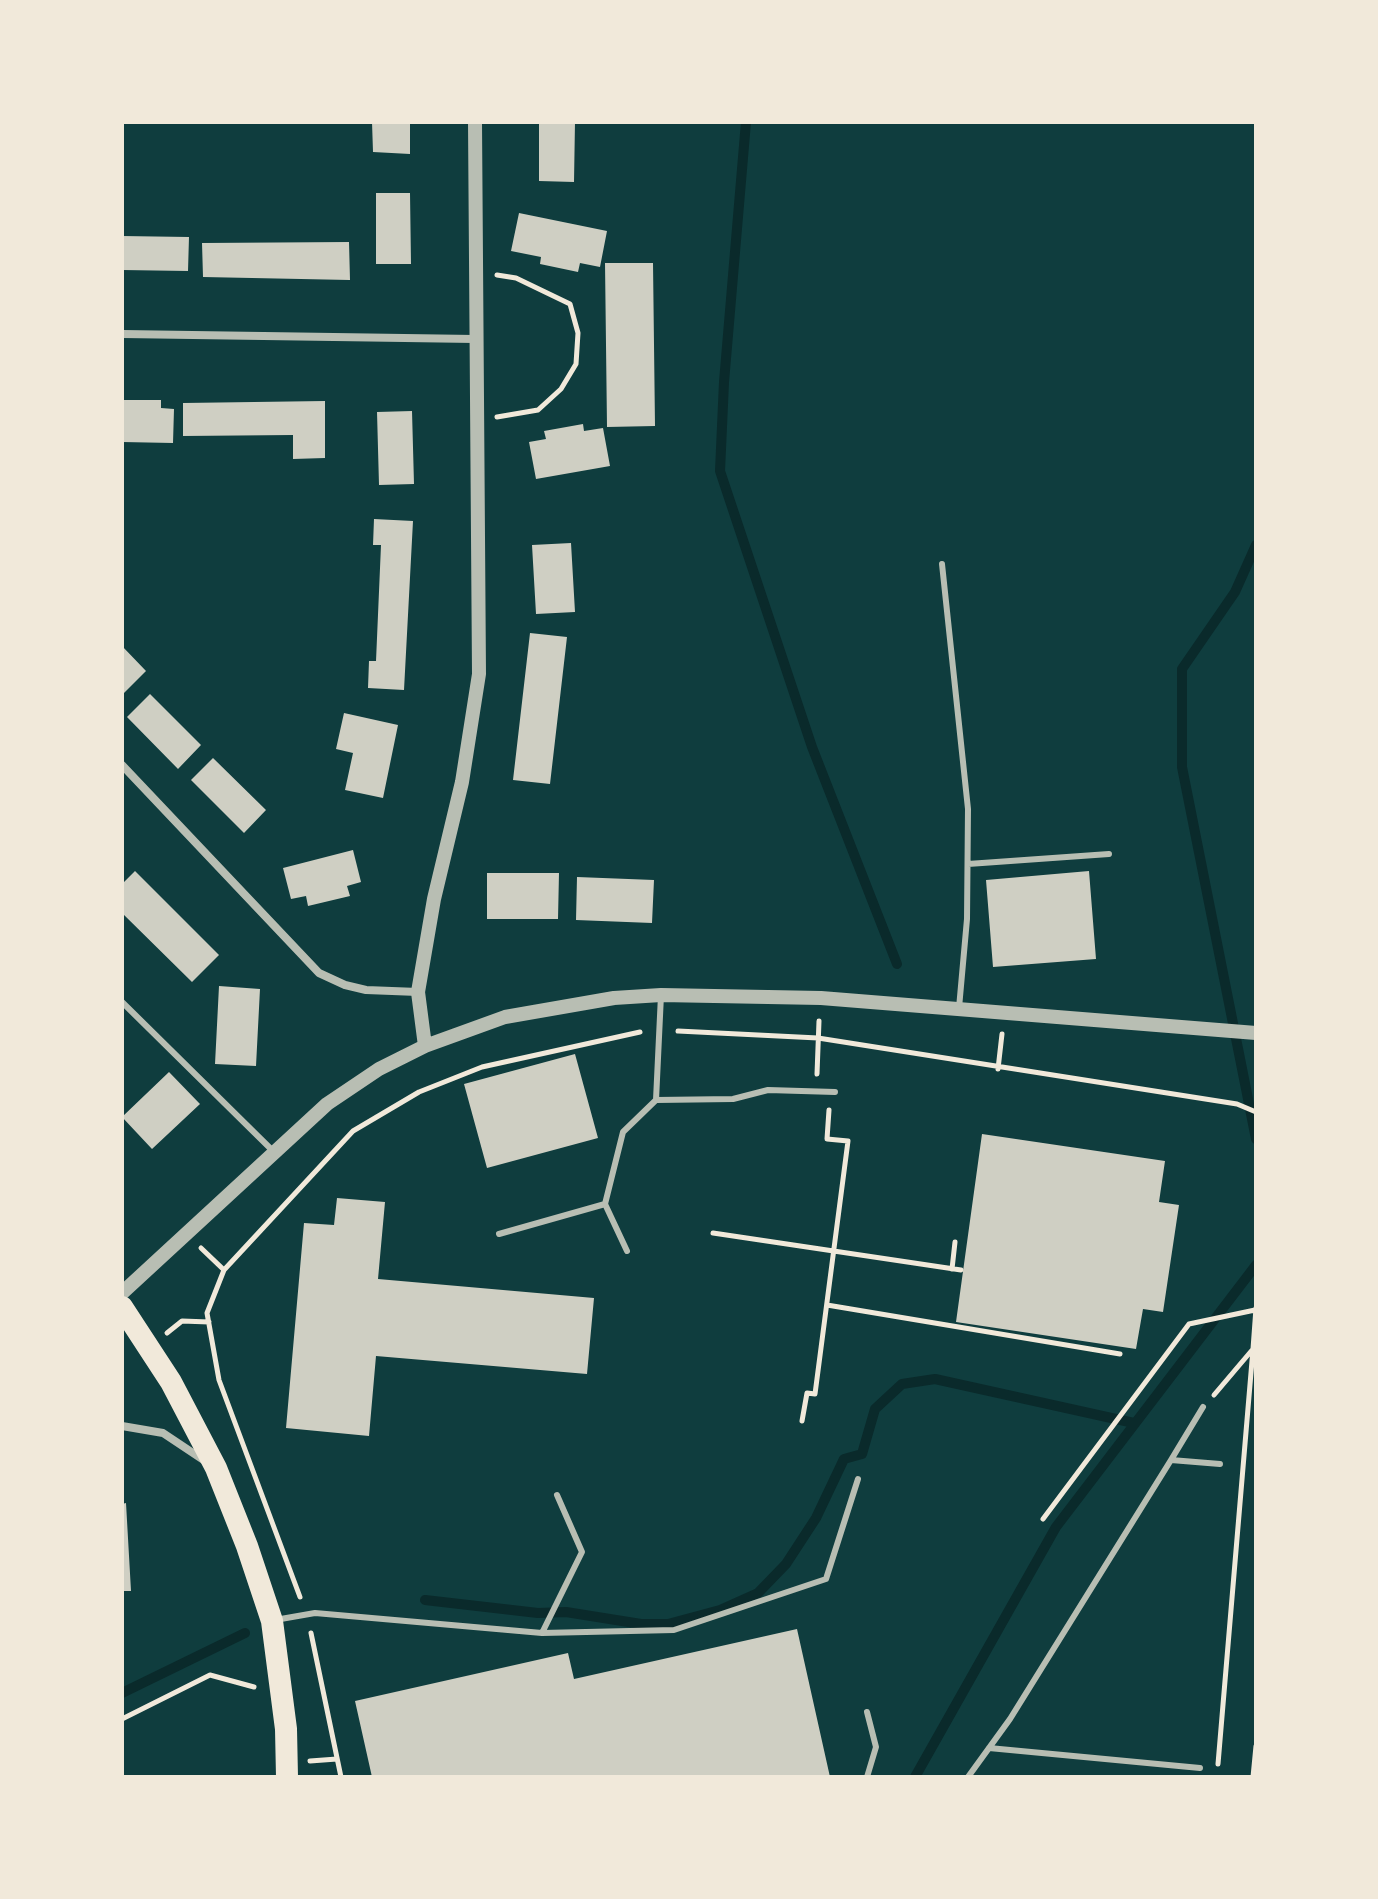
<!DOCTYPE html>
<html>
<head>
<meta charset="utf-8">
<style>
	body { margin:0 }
	#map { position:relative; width:1378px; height:1899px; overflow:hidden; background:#0f3d3e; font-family:"Sofia Sans Condensed",sans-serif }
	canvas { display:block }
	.frame { position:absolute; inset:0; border:124px solid #f1e9da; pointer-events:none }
</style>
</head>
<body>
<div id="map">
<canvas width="1378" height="1899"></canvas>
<div class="frame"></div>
</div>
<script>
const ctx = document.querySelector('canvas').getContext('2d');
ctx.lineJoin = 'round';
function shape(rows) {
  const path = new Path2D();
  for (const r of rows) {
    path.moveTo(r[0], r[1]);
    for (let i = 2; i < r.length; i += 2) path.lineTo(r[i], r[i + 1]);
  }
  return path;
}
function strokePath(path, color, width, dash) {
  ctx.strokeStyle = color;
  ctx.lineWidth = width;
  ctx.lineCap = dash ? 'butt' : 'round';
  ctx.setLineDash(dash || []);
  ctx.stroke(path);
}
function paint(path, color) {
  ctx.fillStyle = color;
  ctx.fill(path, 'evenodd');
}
strokePath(shape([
	[746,122,724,382,720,471,812,747,897,964],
	[1256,545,1235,592,1182,669,1182,767,1256,1139],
	[425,1600,538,1613,566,1612,641,1624,668,1624,720,1610,758,1593,786,1564,816,1518,844,1459,862,1454,875,1409,902,1384,935,1379,1134,1423],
	[122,1693,245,1633],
	[915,1777,1056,1527,1256,1265]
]), '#0a2a2b', 10);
paint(shape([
	[372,122,410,122,410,154,373,152],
	[539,122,575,122,574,182,539,181],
	[376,193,410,193,411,264,376,264],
	[519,213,607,231,600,267,580,263,578,272,540,264,541,257,511,251],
	[122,236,189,237,188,271,122,270],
	[349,242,350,280,203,277,202,243],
	[605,263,653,263,655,426,607,427],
	[122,400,161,400,161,408,174,409,173,443,122,442],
	[325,401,325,458,293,459,293,435,183,436,183,403],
	[412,411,414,484,379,485,377,412],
	[583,424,584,431,603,428,610,466,536,479,529,442,546,439,544,431],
	[374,519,413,521,404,690,368,688,369,661,376,661,381,545,373,545],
	[571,543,575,612,536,614,532,545],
	[530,633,567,637,550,784,513,780],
	[122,646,146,671,124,693,122,691],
	[150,694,201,745,178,769,127,717],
	[344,713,398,725,383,798,345,790,353,753,336,749],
	[213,758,266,810,244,833,191,780],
	[353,850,361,882,347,886,350,896,308,906,306,896,291,899,283,868],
	[135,871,219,955,192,982,122,913,122,884],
	[1089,871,1096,959,993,967,986,880],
	[487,873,559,873,558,919,487,919],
	[577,877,654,880,652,923,576,920],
	[219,986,260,989,256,1066,215,1064],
	[575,1054,598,1138,487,1168,464,1084],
	[169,1072,200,1104,152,1149,122,1117],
	[982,1134,1165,1161,1159,1202,1179,1205,1163,1312,1143,1309,1136,1349,956,1322],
	[337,1198,385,1202,378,1279,594,1298,587,1374,376,1356,369,1436,286,1428,304,1223,334,1225],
	[126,1503,131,1591,122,1591,122,1504],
	[797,1629,830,1777,372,1777,355,1701,568,1653,574,1679]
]), '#cfcfc3');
strokePath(shape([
	[497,275,516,278,570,304,578,333,576,364,561,389,538,410,497,417],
	[678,1031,818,1038,1237,1104,1256,1112],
	[998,1069,1002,1034],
	[817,1074,819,1021],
	[713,1233,961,1270],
	[201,1248,224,1270],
	[952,1269,955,1242],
	[827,1305,1120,1354],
	[167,1333,182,1321,209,1322],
	[1214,1395,1253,1349,1256,1308],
	[802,1421,807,1393,815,1394,848,1141,827,1139,829,1110],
	[1043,1519,1189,1324,1255,1310],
	[300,1597,219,1380,207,1313,224,1270,353,1131,419,1092,482,1067,640,1032],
	[311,1633,341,1777],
	[122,1719,210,1675,254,1687],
	[310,1761,337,1759],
	[1218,1764,1253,1349],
	[1253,1777,1256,1746]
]), '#f1e9da', 5);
strokePath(shape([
	[942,564,968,809,967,919,959,1008],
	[968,864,1109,854],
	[661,995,656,1100,733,1099,768,1090,835,1092],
	[122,1002,273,1151],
	[605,1204,627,1251],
	[499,1234,605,1204,623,1132,656,1100],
	[1171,1460,1203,1407],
	[275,1620,315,1613,542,1633,582,1552,557,1495],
	[542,1633,674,1630,826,1579,858,1479],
	[989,1748,1200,1768],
	[867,1777,876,1747,867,1712],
	[968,1777,1010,1719,1171,1460,1220,1464]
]), '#b8beb3', 6);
strokePath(shape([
	[122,334,475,339],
	[122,765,319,973,345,985,366,990,418,992],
	[122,1426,163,1433,205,1461]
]), '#b8beb3', 8);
strokePath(shape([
	[425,1046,418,992,434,899,462,782,479,674,475,122],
	[122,1293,327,1104,379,1069,425,1046,505,1017,614,998,661,995,821,998,1256,1033]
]), '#b8beb3', 14);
strokePath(shape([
	[122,1307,171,1382,216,1468,247,1546,272,1621,286,1729,287,1777]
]), '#f1e9da', 22);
</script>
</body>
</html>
